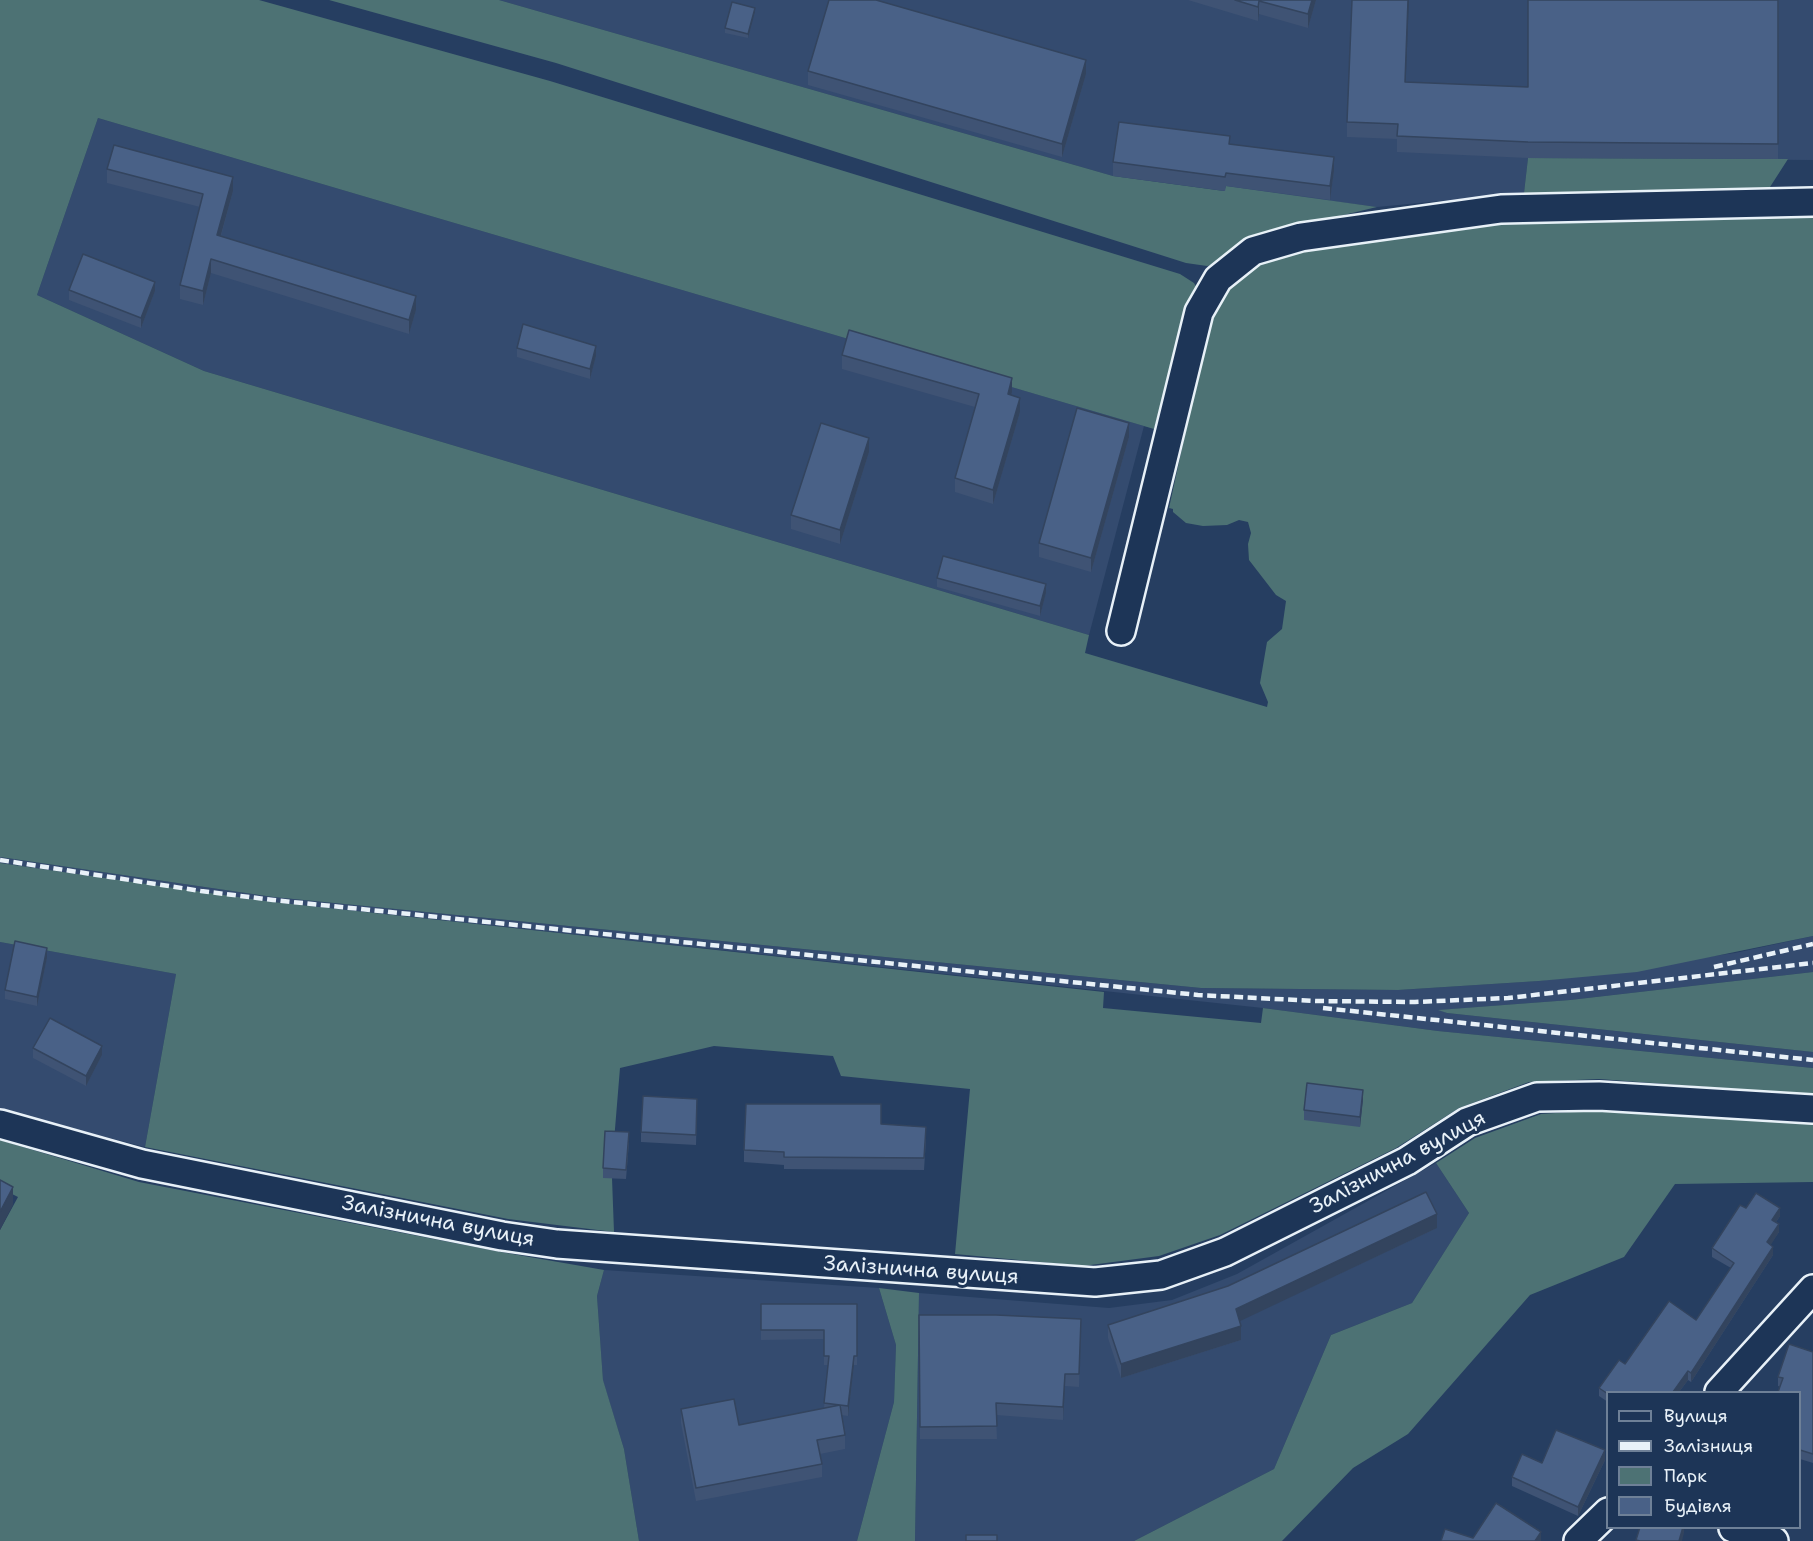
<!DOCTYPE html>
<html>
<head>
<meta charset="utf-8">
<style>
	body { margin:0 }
	#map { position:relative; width:1813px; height:1541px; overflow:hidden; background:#263e61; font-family:"Shantell Sans",sans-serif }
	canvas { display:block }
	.legend { position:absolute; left:1606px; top:1391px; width:195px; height:138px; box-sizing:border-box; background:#1d3557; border:2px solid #6e8097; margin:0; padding:8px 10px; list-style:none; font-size:18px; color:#e8f1f8 }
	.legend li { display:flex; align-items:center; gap:12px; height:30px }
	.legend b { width:30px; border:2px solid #6e8097 }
</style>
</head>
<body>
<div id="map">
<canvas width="1813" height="1541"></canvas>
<ul class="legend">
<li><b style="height:8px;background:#1d3557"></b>Вулиця</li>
<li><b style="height:8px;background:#e8f1f8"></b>Залізниця</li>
<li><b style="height:16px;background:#4d7274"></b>Парк</li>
<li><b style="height:16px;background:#496187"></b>Будівля</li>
</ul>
</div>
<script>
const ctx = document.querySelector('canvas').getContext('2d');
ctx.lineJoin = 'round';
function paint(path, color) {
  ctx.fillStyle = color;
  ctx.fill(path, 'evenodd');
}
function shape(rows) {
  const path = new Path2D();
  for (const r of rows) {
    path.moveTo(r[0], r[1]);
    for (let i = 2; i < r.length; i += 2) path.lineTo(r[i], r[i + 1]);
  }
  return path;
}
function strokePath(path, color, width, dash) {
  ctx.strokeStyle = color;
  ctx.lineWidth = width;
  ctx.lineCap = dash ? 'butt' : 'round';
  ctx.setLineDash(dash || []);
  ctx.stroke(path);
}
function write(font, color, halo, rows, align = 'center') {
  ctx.font = font + ' "Shantell Sans",sans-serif';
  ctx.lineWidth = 6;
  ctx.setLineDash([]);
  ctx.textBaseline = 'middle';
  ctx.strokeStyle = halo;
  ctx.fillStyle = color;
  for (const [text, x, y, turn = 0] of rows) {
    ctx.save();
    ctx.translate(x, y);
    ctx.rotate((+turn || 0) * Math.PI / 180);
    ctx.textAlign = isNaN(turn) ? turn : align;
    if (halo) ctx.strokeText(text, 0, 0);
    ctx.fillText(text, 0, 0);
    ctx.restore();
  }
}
paint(shape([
	[499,0,1813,0,1813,160,1528,158,1524,193,1377,207,1225,187,1225,191,1113,176],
	[98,118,1144,426,1089,635,204,371,37,295],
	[0,857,273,897,1201,988,1398,990,1539,981,1735,953,1813,936,1813,972,1570,1000,1440,1010,1447,1013,1813,1052,1813,1068,1438,1031,1263,1008,273,902,0,863],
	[0,942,176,974,145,1147,0,1110],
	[1436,1163,1469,1213,1412,1303,1331,1335,1274,1469,1134,1541,915,1541,919,1293,1109,1308,1172,1300,1237,1274],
	[604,1270,879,1288,896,1345,894,1402,857,1541,639,1541,624,1449,603,1381,597,1296]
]), '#344b6f');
paint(shape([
	[0,0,259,0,550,81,1180,274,1194,283,1198,290,1187,312,1154,429,98,118,37,295,204,371,1089,635,1085,653,1267,707,1268,702,1260,683,1267,642,1282,629,1286,601,1276,595,1249,560,1248,544,1251,533,1248,522,1239,520,1227,525,1203,526,1186,523,1173,512,1173,509,1169,508,1211,315,1230,281,1260,261,1302,247,1500,221,1813,214,1813,936,1637,972,1539,981,1398,990,1201,988,273,897,0,857],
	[329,0,499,0,1113,176,1224,191,1226,186,1377,207,1298,226,1217,264,1207,266,1186,263,556,63],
	[1528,158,1788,159,1770,187,1758,194,1524,193],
	[0,863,273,902,1104,992,1103,1008,1261,1023,1263,1008,1438,1031,1813,1068,1813,1095,1599,1079,1529,1082,1459,1108,1396,1148,1220,1235,1159,1256,1083,1266,955,1254,970,1089,841,1076,833,1056,714,1046,620,1068,614,1141,603,1178,612,1178,614,1232,508,1219,145,1147,176,974,0,942],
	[1813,972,1813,1052,1447,1013,1438,1010,1570,1000],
	[1599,1110,1813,1124,1813,1182,1675,1184,1624,1257,1530,1295,1408,1434,1353,1468,1282,1541,1134,1541,1274,1469,1331,1335,1412,1303,1469,1213,1436,1163,1475,1138,1541,1114],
	[0,1140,139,1182,501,1252,604,1270,597,1296,603,1380,624,1449,639,1541,0,1541,0,1230,18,1197,0,1188],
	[879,1288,919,1293,915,1541,857,1541,894,1402,896,1345]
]), '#4d7274');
const street = shape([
	[1121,631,1199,312,1218,279,1253,251,1301,237,1501,209,1813,202],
	[0,1124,142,1164,502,1236,557,1244,1095,1282,1161,1275,1225,1252,1407,1161,1467,1122,1537,1097,1599,1096,1813,1109],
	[1719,1392,1813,1289],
	[1733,1528,1774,1541],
	[1578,1541,1608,1512]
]);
strokePath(street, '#e8f1f8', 32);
strokePath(street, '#1d3557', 27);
strokePath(shape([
	[0,860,201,891,273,900,1198,995,1316,1001,1415,1002,1508,998,1813,963],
	[1714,967,1813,944],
	[1323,1008,1813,1060]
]), '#e8f1f8', 4.5, [9, 4.5]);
paint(shape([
	[1188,0,1316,0,1308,28,1259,14,1258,21],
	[1779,0,1778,159,1528,158,1397,152,1397,139,1347,137,1347,122,1405,82,1528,87],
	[755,12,748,38,725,33,725,28],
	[808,71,1086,74,1062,157,808,85],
	[1230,144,1334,171,1330,200,1226,186,1225,191,1113,176,1113,162],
	[107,169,233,191,221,236,416,310,409,334,211,273,203,305,180,299,180,285,200,207,107,183],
	[69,290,155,291,141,328,69,300],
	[517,348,596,356,590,379,517,357],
	[842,355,1012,392,1011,395,1020,412,993,504,955,492,955,478,975,407,842,369],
	[1129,437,1091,572,1039,557,1039,543],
	[869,452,840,544,791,529,791,515],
	[937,578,1046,593,1040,616,937,587],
	[47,958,37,1006,5,999,5,990],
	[33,1048,102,1055,86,1086,33,1058],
	[1363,1099,1360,1127,1304,1120,1304,1110],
	[697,1108,696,1145,641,1142,641,1132],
	[881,1124,926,1139,924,1170,784,1169,784,1165,744,1162,744,1150],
	[629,1142,626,1179,603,1178,603,1168],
	[1746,1208,1780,1216,1776,1222,1779,1232,1770,1245,1773,1255,1691,1382,1688,1380,1679,1392,1608,1392,1608,1402,1599,1396,1599,1388,1625,1364,1696,1320,1731,1268,1712,1257,1712,1248],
	[1437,1228,1239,1321,1241,1340,1121,1378,1108,1338,1108,1325,1228,1286],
	[761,1304,857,1304,857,1365,854,1365,848,1416,841,1415,845,1435,845,1449,820,1454,822,1464,822,1477,696,1501,681,1423,681,1409,739,1425,824,1408,828,1365,824,1365,824,1339,761,1340],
	[919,1315,1081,1319,1079,1387,1065,1386,1063,1420,996,1415,997,1439,920,1439],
	[1813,1352,1813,1463,1800,1459,1800,1392,1778,1386,1778,1377],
	[1605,1460,1578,1516,1512,1486,1512,1477,1542,1463]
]), '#3f5374');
paint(shape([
	[1312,0,1316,0,1308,28,1308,14],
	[1408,0,1409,0,1405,97,1405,82],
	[1259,1,1259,14,1258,21,1258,7],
	[755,8,755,12,748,38,748,34],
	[1086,60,1086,74,1062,157,1062,144],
	[1334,157,1334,171,1330,200,1330,186],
	[233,177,233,191,217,249,217,235],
	[211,259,211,273,203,305,203,291],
	[155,282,155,291,141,328,141,318],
	[416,296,416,310,409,334,409,320],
	[596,346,596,356,590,379,590,369],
	[1012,378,1012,392,1008,408,1008,394],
	[1020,398,1020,412,993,504,993,490],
	[1129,423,1129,437,1091,572,1091,558],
	[869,438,869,452,840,544,840,530],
	[1046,584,1046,593,1040,616,1040,606],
	[47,948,47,958,37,1006,37,997],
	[102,1046,102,1055,86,1086,86,1076],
	[1363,1090,1363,1099,1360,1127,1360,1117],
	[13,1187,13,1205,0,1230,0,1212],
	[1780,1208,1780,1216,1772,1228,1772,1220],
	[1437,1214,1437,1228,1236,1323,1236,1309],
	[1779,1224,1779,1232,1767,1251,1767,1242],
	[1773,1247,1773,1255,1691,1382,1691,1373],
	[1241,1326,1241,1340,1121,1378,1121,1364],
	[854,1356,854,1365,848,1416,848,1406],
	[1688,1371,1688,1380,1679,1392,1673,1392],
	[1065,1374,1065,1386,1063,1420,1063,1407],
	[1605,1450,1605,1460,1578,1516,1578,1507],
	[1683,1527,1684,1527,1684,1533,1682,1541,1679,1541],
	[1541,1532,1541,1541,1535,1541]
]), '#33445e');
const building = shape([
	[829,0,876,0,1086,60,1062,144,808,71,829,0],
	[1235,0,1312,0,1308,14,1259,1,1258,7,1235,0],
	[1352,0,1408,0,1405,82,1528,87,1528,0,1778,0,1778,144,1528,142,1397,136,1398,124,1347,122,1352,0],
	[732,2,755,8,748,34,725,28,732,2],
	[1119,122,1230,136,1229,144,1334,157,1330,186,1226,173,1225,177,1113,162,1119,122],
	[114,145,233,177,217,235,416,296,409,320,211,259,203,291,180,285,203,194,107,169,114,145],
	[83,254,155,282,141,318,69,290,83,254],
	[523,324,596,346,590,369,517,348,523,324],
	[849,330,1012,378,1008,394,1020,398,993,490,955,478,979,394,842,355,849,330],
	[1077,408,1129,423,1091,558,1039,543,1077,408],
	[821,423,869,438,840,530,791,515,821,423],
	[943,556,1046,584,1040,606,937,578,943,556],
	[15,941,47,948,37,997,5,990,15,941],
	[50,1018,102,1046,86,1076,33,1048,50,1018],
	[1307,1083,1363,1090,1360,1117,1304,1110,1307,1083],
	[643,1096,697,1099,696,1135,641,1132,643,1096],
	[746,1104,881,1104,881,1124,926,1127,924,1158,784,1157,784,1152,744,1150,746,1104],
	[605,1131,629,1132,626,1170,603,1168,605,1131],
	[0,1180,13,1187,0,1212,0,1180],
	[1426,1192,1437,1214,1236,1309,1241,1326,1121,1364,1108,1325,1228,1286,1426,1192],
	[1756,1193,1780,1208,1772,1220,1779,1224,1767,1242,1773,1247,1691,1373,1688,1371,1673,1392,1608,1392,1608,1394,1599,1388,1619,1360,1625,1364,1669,1301,1696,1320,1734,1263,1712,1248,1740,1205,1746,1208,1756,1193],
	[761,1304,857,1304,857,1356,854,1356,848,1406,824,1403,829,1356,824,1356,824,1330,761,1330,761,1304],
	[919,1315,996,1315,1081,1319,1079,1374,1065,1374,1063,1407,996,1403,997,1426,920,1427,919,1315],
	[1789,1344,1813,1352,1813,1454,1800,1450,1800,1392,1778,1392,1783,1378,1778,1377,1789,1344],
	[734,1399,739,1425,840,1405,845,1435,817,1440,822,1464,696,1488,681,1409,734,1399],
	[1556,1430,1605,1450,1578,1507,1512,1477,1522,1454,1542,1463,1556,1430],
	[1496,1503,1541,1532,1535,1541,1441,1541,1445,1529,1473,1538,1496,1503],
	[1640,1527,1683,1527,1679,1541,1640,1541,1636,1540,1640,1527],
	[966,1535,997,1535,997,1541,966,1541,966,1535]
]);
paint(building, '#496187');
strokePath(building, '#33445e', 1.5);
write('21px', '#e8f1f8', '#1d3557', [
	["Залізнична вулиця",1398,1163,-28],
	["Залізнична вулиця",438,1222,11],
	["Залізнична вулиця",921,1271,4]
]);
</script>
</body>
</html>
